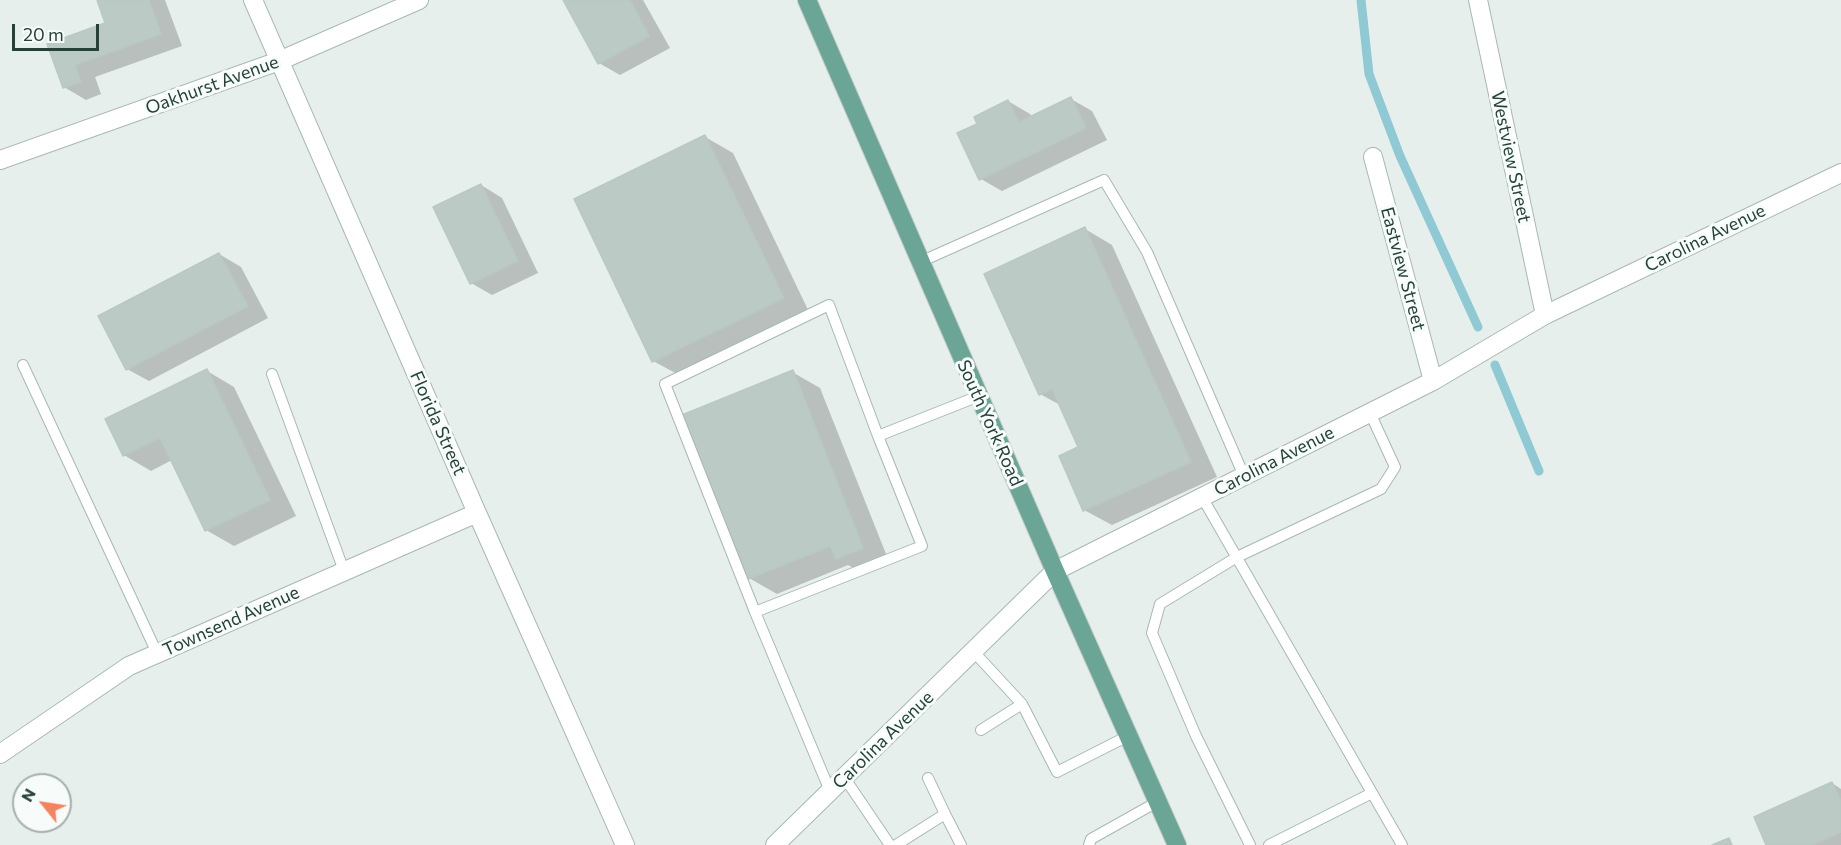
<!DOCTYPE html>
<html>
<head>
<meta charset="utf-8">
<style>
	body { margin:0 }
	#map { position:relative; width:1841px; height:845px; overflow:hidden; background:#e6efeb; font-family:Commissioner,sans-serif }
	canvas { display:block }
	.north { position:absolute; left:12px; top:773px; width:60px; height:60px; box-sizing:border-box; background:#f7fbf9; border:2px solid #a3b1ad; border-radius:50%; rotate:300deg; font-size:16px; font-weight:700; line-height:24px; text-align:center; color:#24423a }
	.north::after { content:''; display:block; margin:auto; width:21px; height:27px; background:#f4845f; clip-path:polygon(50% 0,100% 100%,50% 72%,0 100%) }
	.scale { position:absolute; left:12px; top:24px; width:87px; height:27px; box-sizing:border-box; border:3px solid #24423a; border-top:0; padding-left:8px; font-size:18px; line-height:21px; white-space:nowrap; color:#24423a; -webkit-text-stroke:4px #f7fbf9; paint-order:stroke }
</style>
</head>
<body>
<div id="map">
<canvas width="1841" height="845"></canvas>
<div class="north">N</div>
<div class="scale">20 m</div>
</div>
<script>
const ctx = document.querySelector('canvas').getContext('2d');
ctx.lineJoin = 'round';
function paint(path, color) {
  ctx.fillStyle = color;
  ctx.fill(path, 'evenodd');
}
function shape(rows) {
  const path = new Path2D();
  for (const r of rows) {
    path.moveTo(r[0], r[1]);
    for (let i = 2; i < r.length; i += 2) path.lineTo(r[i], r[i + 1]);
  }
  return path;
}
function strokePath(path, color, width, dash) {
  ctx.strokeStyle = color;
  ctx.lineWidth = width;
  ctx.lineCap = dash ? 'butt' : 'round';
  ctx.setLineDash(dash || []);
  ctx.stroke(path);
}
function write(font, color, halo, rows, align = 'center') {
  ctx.font = font + ' Commissioner,sans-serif';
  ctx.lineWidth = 6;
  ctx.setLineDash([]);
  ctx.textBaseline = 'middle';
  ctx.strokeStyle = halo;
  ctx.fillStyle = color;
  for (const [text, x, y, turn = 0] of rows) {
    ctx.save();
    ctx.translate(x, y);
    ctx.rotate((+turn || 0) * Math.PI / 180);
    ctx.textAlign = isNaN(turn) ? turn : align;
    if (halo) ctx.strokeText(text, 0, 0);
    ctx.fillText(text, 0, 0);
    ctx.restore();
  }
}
paint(shape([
	[98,0,165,0,182,46,95,77,101,94,86,100,64,87,49,45,107,24],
	[565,0,643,0,670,48,620,75,599,63],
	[1071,99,1092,111,1107,140,1002,191,981,179,979,124,1008,101,1030,114,1032,118],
	[705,137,733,153,810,314,681,376,653,361],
	[481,185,502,198,538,273,492,295,471,283],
	[1085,229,1112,245,1217,477,1112,525,1084,510,1080,448,1062,406,1040,394],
	[219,254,241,267,268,318,149,381,127,369],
	[207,371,234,387,296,516,234,546,206,530,172,460,151,471,124,455],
	[792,372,820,388,890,564,864,574,848,565,777,594,749,578],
	[1832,783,1841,789,1841,845,1768,845]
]), '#0003');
strokePath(shape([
	[1361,0,1369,74,1400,156,1478,327],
	[1495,365,1539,471]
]), '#8ec9d4', 9);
const building = shape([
	[97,0,149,0,161,34,75,65,81,82,63,88,47,44,105,23,97,0],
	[563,0,630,0,649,36,598,64,563,0],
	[1071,97,1086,128,979,180,957,133,977,124,974,117,1008,100,1019,122,1071,97],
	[705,135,784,298,652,362,574,199,705,135],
	[481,184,518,261,470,284,433,207,481,184],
	[1085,227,1191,462,1083,511,1059,456,1078,447,1052,389,1039,395,984,274,1085,227],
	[219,253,248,306,126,370,98,316,219,253],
	[207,369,270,500,205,531,160,438,123,456,105,419,207,369],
	[793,370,863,548,836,559,830,546,748,579,682,415,793,370],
	[1832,782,1841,801,1841,832,1812,845,1766,845,1754,817,1832,782],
	[1729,838,1732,845,1712,845,1729,838]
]);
paint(building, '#bbcac4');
strokePath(building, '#b8c9c2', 1.5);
const service = shape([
	[920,262,1104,180,1147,252,1244,476],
	[23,365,157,653],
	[272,374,344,571],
	[1202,497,1402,845],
	[755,612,665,384,829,305,878,436],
	[973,651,1022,704,1057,772,1128,736],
	[981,730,1022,704],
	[844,777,890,845],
	[928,778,945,814],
	[830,791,755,612,922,546,878,436,979,396],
	[896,845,945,814,961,845],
	[1089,845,1091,839,1157,802],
	[1250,845,1196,736,1152,633,1160,604,1237,557,1381,489,1395,467,1370,413],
	[1269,845,1372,793]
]);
const minor = shape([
	[253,0,477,513,625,845],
	[1478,0,1545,315],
	[1373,157,1433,381],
	[0,160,279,61,419,0],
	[1055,571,1433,381,1545,315,1841,173],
	[0,754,129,666,477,513]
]);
const tertiary = shape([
	[775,845,1055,571]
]);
const primary = shape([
	[807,0,1055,571,1177,845]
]);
strokePath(service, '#a8b8b2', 12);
strokePath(minor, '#a8b8b2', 20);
strokePath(tertiary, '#a8b8b2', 20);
strokePath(primary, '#c2cac8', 20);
strokePath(service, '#fff', 10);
strokePath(minor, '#fff', 18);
strokePath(tertiary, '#fff', 18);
strokePath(primary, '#6aa596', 18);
write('18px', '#24423a', '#f7fbf9', [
	["Oakhurst Avenue",212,85,-20],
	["Westview Street",1511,157,78],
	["Carolina Avenue",1705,238,-26],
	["Eastview Street",1403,269,75],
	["Florida Street",438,423,66],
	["South York Road",990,423,66],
	["Carolina Avenue",1274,461,-27],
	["Townsend Avenue",231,621,-24],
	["Carolina Avenue",883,740,-44]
]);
</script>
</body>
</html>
